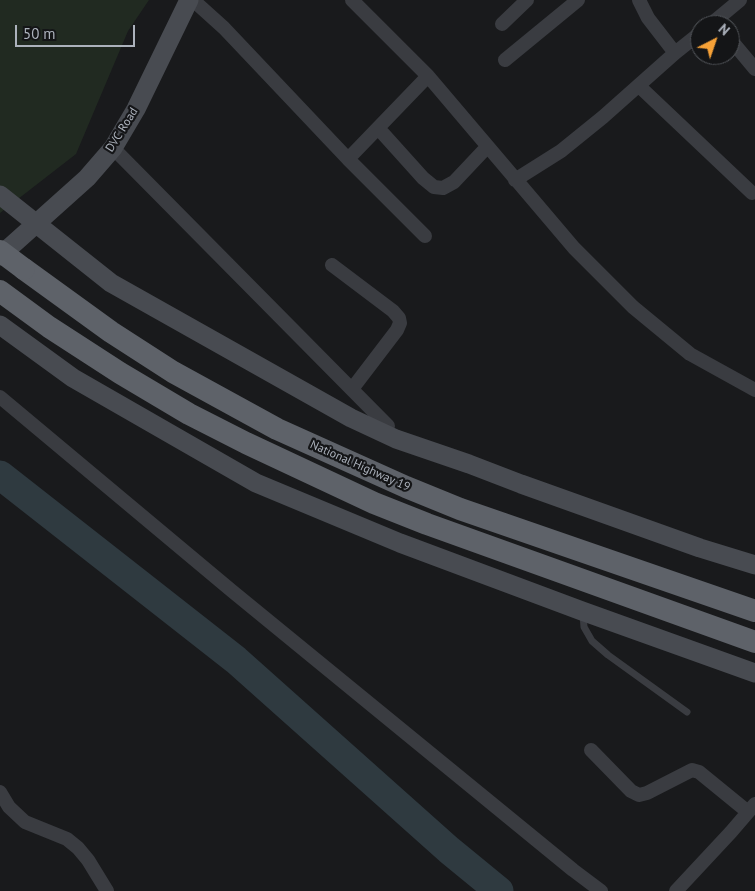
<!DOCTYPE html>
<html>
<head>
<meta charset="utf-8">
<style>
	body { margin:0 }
	#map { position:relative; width:755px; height:891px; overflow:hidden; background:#191a1c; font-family:"PT Sans",sans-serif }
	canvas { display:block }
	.north { position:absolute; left:690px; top:15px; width:50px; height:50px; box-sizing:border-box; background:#141517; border:1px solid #515459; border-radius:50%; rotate:41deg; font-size:14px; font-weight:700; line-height:20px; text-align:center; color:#acb2bc }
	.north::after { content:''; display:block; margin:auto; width:18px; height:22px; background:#f6a137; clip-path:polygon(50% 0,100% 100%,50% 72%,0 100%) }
	.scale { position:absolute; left:15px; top:25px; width:120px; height:22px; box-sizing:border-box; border:2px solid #acb2bc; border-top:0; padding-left:6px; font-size:15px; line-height:18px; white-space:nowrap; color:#acb2bc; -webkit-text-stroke:4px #141517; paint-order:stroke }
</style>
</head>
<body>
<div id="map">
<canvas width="755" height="891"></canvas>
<div class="north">N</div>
<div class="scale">50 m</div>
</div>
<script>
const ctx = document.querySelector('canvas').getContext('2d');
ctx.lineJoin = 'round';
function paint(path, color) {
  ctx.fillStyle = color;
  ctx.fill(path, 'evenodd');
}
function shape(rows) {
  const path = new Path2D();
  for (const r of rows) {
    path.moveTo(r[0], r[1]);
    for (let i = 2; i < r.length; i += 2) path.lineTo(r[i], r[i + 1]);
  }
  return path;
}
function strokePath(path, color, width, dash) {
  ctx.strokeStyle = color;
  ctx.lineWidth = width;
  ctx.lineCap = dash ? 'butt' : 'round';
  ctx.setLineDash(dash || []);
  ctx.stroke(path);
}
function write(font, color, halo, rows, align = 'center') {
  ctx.font = font + ' "PT Sans",sans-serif';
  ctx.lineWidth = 4.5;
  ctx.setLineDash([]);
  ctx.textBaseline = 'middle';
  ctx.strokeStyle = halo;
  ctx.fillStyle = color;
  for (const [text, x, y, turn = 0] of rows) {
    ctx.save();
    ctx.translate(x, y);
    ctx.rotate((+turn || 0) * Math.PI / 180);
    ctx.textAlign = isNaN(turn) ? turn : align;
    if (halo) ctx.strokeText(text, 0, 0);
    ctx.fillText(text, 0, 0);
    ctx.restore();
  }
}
paint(shape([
	[0,0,149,0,128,31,76,154,0,213]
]), '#212a21');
strokePath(shape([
	[0,475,236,660,449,850,499,891]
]), '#2f3a40', 29);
strokePath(shape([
	[583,614,584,627,592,641,608,655,687,712]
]), '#3a3c41', 7);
strokePath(shape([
	[193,0,224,28,348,159,425,236],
	[352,0,428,76,574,248,633,307,690,354,755,390],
	[639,0,648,18,675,53],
	[502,24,527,0],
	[710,25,740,0],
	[730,39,755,69],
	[505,60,578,0],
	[639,86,752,193],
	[378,128,423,178,434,187,443,188,454,182,487,147],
	[113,148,388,426],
	[348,159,428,76],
	[515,180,561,151,603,117,675,53,700,33],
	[332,265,393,311,399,318,400,323,397,330,352,389],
	[0,397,232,591,573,870,601,891],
	[591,750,631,791,639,795,647,793,692,770,699,772,748,812],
	[0,792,9,807,25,822,67,839,78,848,88,860,107,891],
	[676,891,731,832,755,804]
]), '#3a3c41', 14);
strokePath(shape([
	[0,195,111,283,351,418,396,439,469,464,521,484,700,548,755,565],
	[0,256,87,178,113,148,136,109,189,0],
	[0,325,73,378,256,483,400,543,582,611,755,673]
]), '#484b51', 19);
strokePath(shape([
	[24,269,111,332,173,372,277,429,406,487,460,509,755,611],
	[0,291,49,327,120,373,189,414,246,443,374,503,427,524,755,642]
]), '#5e6269', 22);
strokePath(shape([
	[0,251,24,269]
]), '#5e6269', 22);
write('12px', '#acb2bc', '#141517', [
	["DVC Road",122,130,-58],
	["National Highway 19",360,466,24]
]);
</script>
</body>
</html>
